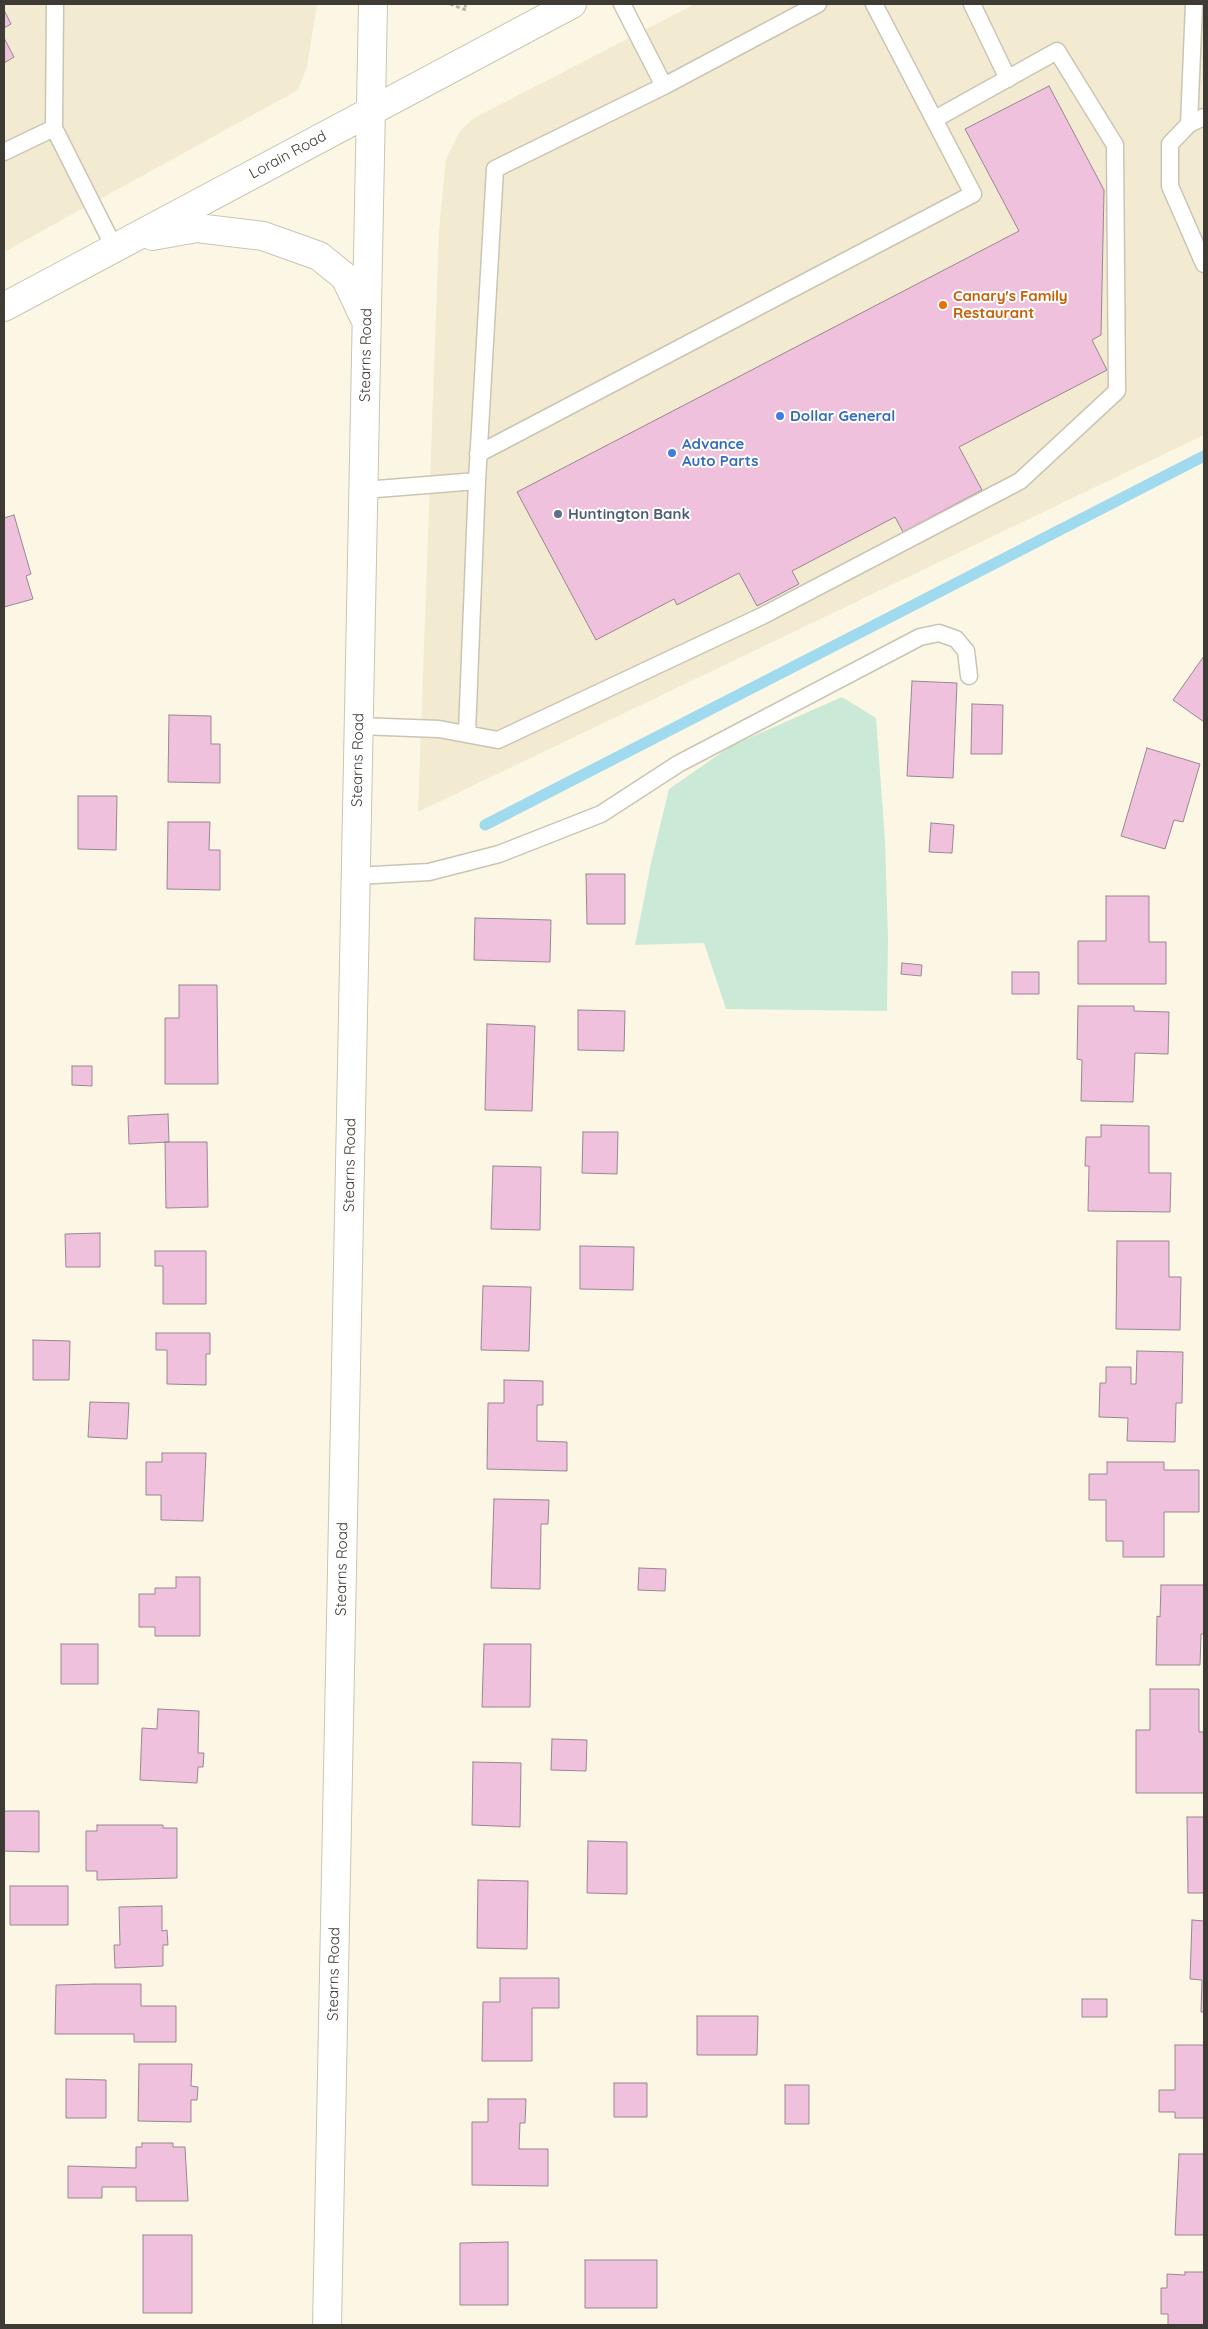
<!DOCTYPE html>
<html>
<head>
<meta charset="utf-8">
<style>
	body { margin:0 }
	#map { position:relative; width:1208px; height:2329px; overflow:hidden; background:#fcf7e4; font-family:Quicksand,sans-serif }
	canvas { display:block }
	.frame { position:absolute; inset:0; border:5px solid #3d3b34; pointer-events:none }
</style>
</head>
<body>
<div id="map">
<canvas width="1208" height="2329"></canvas>
<div class="frame"></div>
</div>
<script>
const ctx = document.querySelector('canvas').getContext('2d');
ctx.lineJoin = 'round';
function paint(path, color) {
  ctx.fillStyle = color;
  ctx.fill(path, 'evenodd');
}
function shape(rows) {
  const path = new Path2D();
  for (const r of rows) {
    path.moveTo(r[0], r[1]);
    for (let i = 2; i < r.length; i += 2) path.lineTo(r[i], r[i + 1]);
  }
  return path;
}
function strokePath(path, color, width, dash) {
  ctx.strokeStyle = color;
  ctx.lineWidth = width;
  ctx.lineCap = dash ? 'butt' : 'round';
  ctx.setLineDash(dash || []);
  ctx.stroke(path);
}
function write(font, color, halo, rows, align = 'center') {
  ctx.font = font + ' Quicksand,sans-serif';
  ctx.lineWidth = 4;
  ctx.setLineDash([]);
  ctx.textBaseline = 'middle';
  ctx.strokeStyle = halo;
  ctx.fillStyle = color;
  for (const [text, x, y, turn = 0] of rows) {
    ctx.save();
    ctx.translate(x, y);
    ctx.rotate((+turn || 0) * Math.PI / 180);
    ctx.textAlign = isNaN(turn) ? turn : align;
    if (halo) ctx.strokeText(text, 0, 0);
    ctx.fillText(text, 0, 0);
    ctx.restore();
  }
}
paint(shape([
	[4,4,317,4,307,67,298,90,4,252],
	[695,4,1204,4,1204,435,418,812,439,230,446,159,460,131,474,118]
]), '#f3ebd1');
paint(shape([
	[842,697,876,718,885,840,888,938,887,1011,726,1009,704,943,635,945,651,863,669,789,731,746]
]), '#caead7');
strokePath(shape([
	[485,825,1204,456]
]), '#9fdaee', 11);
const building = shape([
	[4,10,11,24,4,28,4,10],
	[4,38,14,57,4,63,4,38],
	[1049,86,1104,190,1101,335,1092,340,1107,370,959,447,982,490,903,532,895,517,792,571,799,584,757,606,739,573,677,605,674,599,596,640,517,492,1019,231,965,129,1049,86],
	[14,515,31,574,26,576,33,599,4,607,4,518,14,515],
	[1204,656,1204,722,1173,700,1204,656],
	[912,681,957,683,953,778,907,776,912,681],
	[972,704,1003,705,1002,754,971,754,972,704],
	[169,715,211,716,211,744,220,744,220,783,168,782,169,715],
	[1147,748,1200,764,1183,822,1174,820,1165,849,1121,836,1147,748],
	[78,796,117,796,116,850,78,849,78,796],
	[168,822,210,822,209,850,220,850,220,890,167,889,168,822],
	[931,823,954,825,952,853,929,852,931,823],
	[586,874,625,874,625,924,587,924,586,874],
	[1106,896,1149,896,1149,942,1166,942,1166,984,1078,984,1078,941,1106,941,1106,896],
	[475,918,551,920,550,962,474,960,475,918],
	[902,963,922,965,921,976,901,974,902,963],
	[1012,972,1039,972,1039,994,1012,994,1012,972],
	[179,985,217,985,218,1084,165,1084,165,1018,179,1018,179,985],
	[1078,1006,1134,1006,1134,1011,1169,1012,1168,1054,1135,1053,1133,1102,1081,1101,1082,1060,1077,1059,1078,1006],
	[578,1010,625,1011,624,1051,578,1050,578,1010],
	[487,1024,535,1026,532,1111,485,1110,487,1024],
	[72,1066,92,1066,92,1086,72,1085,72,1066],
	[168,1114,169,1142,129,1144,128,1116,168,1114],
	[1101,1125,1149,1126,1149,1173,1171,1173,1170,1212,1088,1211,1089,1166,1085,1166,1086,1137,1101,1137,1101,1125],
	[583,1132,618,1132,617,1174,582,1173,583,1132],
	[165,1142,207,1142,208,1207,166,1208,165,1142],
	[493,1166,541,1167,540,1230,491,1229,493,1166],
	[100,1233,100,1267,66,1267,65,1234,100,1233],
	[1117,1241,1169,1241,1169,1277,1181,1277,1180,1330,1116,1329,1117,1241],
	[580,1246,634,1247,633,1290,580,1289,580,1246],
	[155,1251,206,1251,206,1304,163,1304,163,1266,155,1266,155,1251],
	[483,1286,531,1287,529,1351,481,1350,483,1286],
	[156,1333,210,1333,210,1354,206,1354,206,1385,167,1384,167,1350,156,1350,156,1333],
	[33,1340,70,1341,69,1380,33,1380,33,1340],
	[1137,1351,1183,1352,1182,1403,1176,1403,1175,1442,1127,1441,1128,1418,1099,1417,1100,1383,1106,1383,1106,1367,1131,1367,1131,1384,1136,1384,1137,1351],
	[504,1380,543,1381,543,1405,537,1405,537,1441,567,1442,567,1471,487,1469,488,1403,504,1403,504,1380],
	[90,1402,129,1403,127,1439,88,1437,90,1402],
	[162,1453,206,1453,203,1521,161,1520,161,1495,146,1495,146,1462,162,1462,162,1453],
	[1107,1462,1164,1462,1164,1470,1199,1470,1199,1512,1164,1512,1164,1557,1123,1557,1123,1541,1106,1541,1106,1500,1089,1500,1089,1474,1107,1474,1107,1462],
	[494,1499,549,1500,548,1524,541,1524,540,1589,491,1588,494,1499],
	[639,1568,666,1569,665,1591,638,1590,639,1568],
	[176,1577,200,1577,200,1636,155,1636,155,1627,139,1627,139,1594,155,1594,155,1588,176,1588,176,1577],
	[1161,1585,1204,1585,1204,1634,1201,1634,1200,1665,1156,1665,1157,1616,1160,1617,1161,1585],
	[61,1644,98,1644,98,1684,61,1684,61,1644],
	[484,1644,531,1644,530,1707,482,1707,484,1644],
	[1150,1689,1199,1689,1199,1732,1204,1732,1204,1793,1136,1793,1136,1730,1150,1730,1150,1689],
	[158,1709,199,1711,198,1753,204,1753,203,1767,198,1767,197,1783,140,1780,142,1728,157,1729,158,1709],
	[552,1739,587,1740,586,1771,551,1770,552,1739],
	[473,1762,521,1763,520,1827,472,1825,473,1762],
	[4,1811,39,1811,39,1852,4,1851,4,1811],
	[1187,1817,1204,1817,1204,1893,1188,1893,1187,1817],
	[97,1825,163,1825,163,1828,177,1828,177,1878,97,1880,97,1871,86,1871,86,1831,97,1831,97,1825],
	[588,1841,627,1842,627,1894,587,1893,588,1841],
	[478,1880,528,1881,527,1949,477,1948,478,1880],
	[10,1886,68,1886,68,1925,10,1925,10,1886],
	[162,1906,162,1931,167,1930,168,1945,163,1945,163,1966,115,1968,114,1945,120,1945,119,1907,162,1906],
	[1192,1920,1204,1921,1204,2012,1201,2012,1202,1980,1190,1979,1192,1920],
	[500,1978,559,1978,559,2008,532,2008,532,2061,482,2061,483,2002,500,2002,500,1978],
	[94,1984,141,1984,141,2006,176,2006,176,2042,134,2042,134,2034,55,2034,56,1985,94,1984],
	[1082,1999,1107,1999,1107,2017,1082,2017,1082,1999],
	[697,2016,758,2016,757,2055,697,2055,697,2016],
	[1175,2045,1204,2045,1204,2118,1175,2118,1175,2112,1159,2112,1159,2090,1175,2090,1175,2045],
	[139,2064,192,2064,191,2086,198,2087,197,2100,191,2100,191,2122,138,2121,139,2064],
	[66,2079,106,2080,106,2118,66,2118,66,2079],
	[614,2083,647,2083,647,2117,614,2117,614,2083],
	[785,2085,809,2085,809,2124,785,2124,785,2085],
	[488,2099,526,2099,525,2123,520,2123,519,2149,548,2149,548,2186,472,2185,472,2122,488,2122,488,2099],
	[142,2143,173,2143,173,2147,185,2147,188,2201,136,2201,136,2187,102,2187,102,2198,68,2198,68,2166,136,2168,136,2147,142,2147,142,2143],
	[1179,2154,1204,2154,1204,2235,1175,2235,1179,2154],
	[143,2235,192,2235,192,2313,143,2313,143,2235],
	[508,2242,508,2305,460,2305,460,2243,508,2242],
	[585,2260,657,2260,657,2308,585,2308,585,2260],
	[1185,2272,1204,2272,1204,2325,1168,2325,1168,2314,1161,2314,1161,2288,1167,2288,1167,2274,1185,2275,1185,2272]
]);
paint(building, '#f0c1dd');
strokePath(building, '#988791', 1);
const lane = shape([
	[55,4,54,128,114,247],
	[622,4,664,86],
	[972,4,1008,79],
	[1204,117,1189,124,1170,144,1170,186,1204,264],
	[1189,124,1194,4],
	[4,152,54,128],
	[478,454,973,194,874,4],
	[364,490,477,481,495,169,664,86,818,4],
	[359,726,439,729,498,740,762,616,1020,481,1117,391,1115,145,1057,51,935,119],
	[467,733,477,481],
	[356,876,429,872,499,854,601,814,678,764,920,637,939,633,956,639,966,651,969,676]
]);
const primary = shape([
	[152,236,197,228,263,236,319,256,345,277,364,317],
	[4,307,572,4],
	[327,2325,373,4]
]);
strokePath(lane, '#cac5b3', 19);
strokePath(primary, '#cac5b3', 30);
strokePath(shape([
	[450,4,466,10,465,4]
]), '#bab6a7', 3, [4, 2.5]);
strokePath(lane, '#fff', 16);
strokePath(primary, '#fff', 28);
for (const [x, y, r, color] of [
	[943,305,5,"#e8710a"],
	[780,416,5,"#3f7fe0"],
	[672,453,5,"#3f7fe0"],
	[558,514,5,"#5c6f8a"]
]) {
  const dot = new Path2D();
  dot.arc(x, y, r, 0, 2 * Math.PI);
  ctx.fillStyle = color;
  ctx.fill(dot);
  strokePath(dot, '#fff', 2);
}
write('15px', '#3d3b34', '#fff', [
	["Lorain Road",288,155,-28],
	["Stearns Road",366,355,-89],
	["Stearns Road",358,760,-89],
	["Stearns Road",350,1165,-89],
	["Stearns Road",342,1569,-89],
	["Stearns Road",334,1974,-89]
]);
write('bold 15px', '#c56008', '#fff', [
	["Canary's Family",953,296],
	["Restaurant",953,313]
], 'left');
write('bold 15px', '#366cbe', '#fff', [
	["Dollar General",790,416],
	["Advance",682,444],
	["Auto Parts",682,461]
], 'left');
write('bold 15px', '#4e5e75', '#fff', [
	["Huntington Bank",568,514]
], 'left');
</script>
</body>
</html>
